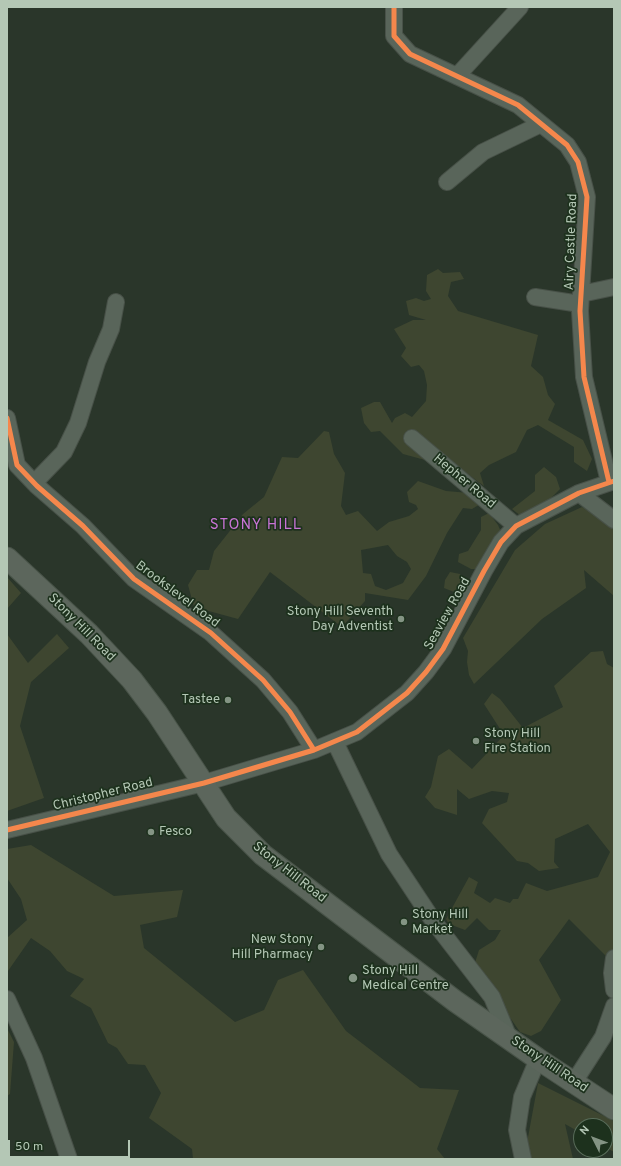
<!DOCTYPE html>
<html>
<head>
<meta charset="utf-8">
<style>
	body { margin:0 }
	#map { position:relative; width:621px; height:1166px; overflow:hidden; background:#2a362a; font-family:Overpass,sans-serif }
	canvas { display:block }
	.frame { position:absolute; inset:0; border:8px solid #b4c7b5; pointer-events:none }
	.north { position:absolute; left:573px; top:1118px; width:40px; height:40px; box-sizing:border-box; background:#1d311d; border:1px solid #596d5a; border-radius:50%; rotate:312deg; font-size:11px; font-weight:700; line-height:16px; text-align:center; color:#b4c7b5 }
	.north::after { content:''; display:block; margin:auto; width:14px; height:18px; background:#849484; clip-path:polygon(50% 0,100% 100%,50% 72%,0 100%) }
	.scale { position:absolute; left:8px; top:1140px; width:122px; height:18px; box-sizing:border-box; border:2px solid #b4c7b5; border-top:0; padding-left:5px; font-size:12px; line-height:14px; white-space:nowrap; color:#b4c7b5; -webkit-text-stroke:3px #1d311d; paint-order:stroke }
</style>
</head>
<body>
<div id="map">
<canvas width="621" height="1166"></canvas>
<div class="frame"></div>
<div class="north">N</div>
<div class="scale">50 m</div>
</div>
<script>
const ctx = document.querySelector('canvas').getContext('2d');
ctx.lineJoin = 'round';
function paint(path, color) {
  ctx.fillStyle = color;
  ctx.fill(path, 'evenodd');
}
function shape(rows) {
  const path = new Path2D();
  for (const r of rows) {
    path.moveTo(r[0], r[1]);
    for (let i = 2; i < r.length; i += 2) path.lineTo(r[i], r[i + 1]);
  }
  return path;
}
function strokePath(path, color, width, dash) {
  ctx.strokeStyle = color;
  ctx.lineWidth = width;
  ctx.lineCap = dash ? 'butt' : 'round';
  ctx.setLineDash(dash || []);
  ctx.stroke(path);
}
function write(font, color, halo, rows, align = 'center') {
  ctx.font = font + ' Overpass,sans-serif';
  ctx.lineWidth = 3.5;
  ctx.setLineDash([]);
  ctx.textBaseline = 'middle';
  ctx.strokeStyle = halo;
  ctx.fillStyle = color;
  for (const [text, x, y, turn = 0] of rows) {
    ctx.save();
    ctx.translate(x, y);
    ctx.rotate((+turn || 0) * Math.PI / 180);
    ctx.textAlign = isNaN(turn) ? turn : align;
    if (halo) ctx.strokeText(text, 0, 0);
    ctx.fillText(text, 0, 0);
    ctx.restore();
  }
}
paint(shape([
	[438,269,443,273,460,272,464,279,451,282,448,296,458,311,538,335,531,366,543,377,548,395,555,404,548,420,583,440,592,459,587,471,574,462,574,447,538,425,527,430,516,452,489,465,480,473,484,486,415,435,435,461,425,460,403,454,380,431,371,432,364,423,361,408,374,402,380,402,392,423,395,418,405,413,412,417,426,401,427,385,424,371,419,365,411,367,401,356,406,348,394,329,413,320,426,320,409,315,406,301,416,298,424,301,431,299,426,291,427,275],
	[324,431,329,432,334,454,345,473,341,506,346,515,358,511,377,531,389,522,409,516,418,509,416,505,409,502,407,492,418,481,446,491,481,494,482,503,472,509,463,508,447,533,426,576,408,600,365,593,365,601,342,627,270,572,238,619,194,607,188,585,197,570,209,570,214,551,229,532,243,514,264,497,282,457,298,458],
	[388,545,397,556,407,562,411,569,403,583,386,590,375,586,371,574,363,573,361,550],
	[544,467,556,477,560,489,549,500,521,516,512,509,535,491,535,475],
	[582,507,614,525,614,596,584,570,586,588,542,619,474,684,469,675,467,662,468,651,463,638,515,550,545,524],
	[489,513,498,525,501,532,479,569,471,569,458,562,459,554,468,551,481,530,481,517],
	[450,572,460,574,465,584,459,594,444,588,445,580],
	[7,577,21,593,7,609],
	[7,634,28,663,57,634,69,648,31,682,20,726,44,798,7,811],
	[603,651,607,664,614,668,614,964,569,919,539,960,561,1000,541,1031,531,1036,520,1032,474,966,479,950,495,940,501,930,489,930,477,918,465,930,449,924,446,919,469,877,478,882,474,893,490,903,495,898,510,903,513,899,518,899,526,883,547,891,598,877,610,852,588,824,555,839,554,862,559,868,539,871,528,863,517,861,482,823,489,809,507,802,509,793,492,791,469,799,457,789,457,815,435,808,425,797,431,787,438,756,449,749,472,769,504,735,484,704,492,693,500,699,523,728,563,707,554,686,591,652],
	[31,845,114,896,183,890,177,917,140,925,144,948,235,1022,264,1010,278,980,303,970,346,1031,376,1054,420,1088,459,1090,437,1149,445,1159,193,1159,192,1149,149,1118,161,1093,145,1065,128,1064,117,1048,108,1043,91,1008,70,996,84,979,67,971,50,951,31,938,8,971,7,938,27,920,21,899,7,878,7,849],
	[7,1028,14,1042,10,1094,7,1096],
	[538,1083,614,1121,614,1152,605,1147,605,1126,581,1126,581,1133,565,1124,573,1159,531,1159,526,1148]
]), '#3e4630');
const minor = shape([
	[394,7,394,36,410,54,518,105,567,145,578,162,587,197,580,311,584,377,609,482],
	[457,76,520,7],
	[447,182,483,152,541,124],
	[581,294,614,287],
	[535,297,580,304],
	[7,418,17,465,37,486,83,526,134,579,211,633,263,680,290,712,314,750],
	[412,438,516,526],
	[34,483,64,452,78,423,97,362,111,329,116,302],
	[579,493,614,520],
	[335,742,389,854,434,922,492,997,509,1038],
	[7,830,204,783,314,750,357,732,407,693,426,672,443,649,484,571,501,542,516,526,579,493,614,481],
	[614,958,612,973,614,990],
	[7,999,34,1058,69,1159],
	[574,1082,603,1037,614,1006],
	[523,1159,517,1130,522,1097,538,1059]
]);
const major = shape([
	[7,558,89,634,132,680,157,713,226,818,263,855,455,1001,538,1059,614,1109]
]);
strokePath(minor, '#485148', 18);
strokePath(major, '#485348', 23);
strokePath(minor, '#59655a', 16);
strokePath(major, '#5c665c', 21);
strokePath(shape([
	[394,7,394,36,410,54,518,105,567,145,578,162,587,197,580,311,584,377,609,482],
	[7,418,17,465,37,486,83,526,134,579,211,633,263,680,290,712,314,750],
	[7,830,204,783,314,750,357,732,407,693,426,672,443,649,484,571,501,542,516,526,579,493,614,481]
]), '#f5874c', 5);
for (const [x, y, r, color] of [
	[401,619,4,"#849484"],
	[228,700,4,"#849484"],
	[476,741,4,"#849484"],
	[151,832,4,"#849484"],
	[404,922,4,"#849484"],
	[321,947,4,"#849484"],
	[353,978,5,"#849484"]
]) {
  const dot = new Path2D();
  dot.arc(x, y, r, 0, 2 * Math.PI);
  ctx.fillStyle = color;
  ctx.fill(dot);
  strokePath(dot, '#1d311d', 1.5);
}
write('13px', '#b4c7b5', '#1d311d', [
	["Airy Castle Road",572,242,-88],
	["Hepher Road",464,482,40],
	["Brookslevel Road",177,595,37],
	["Seaview Road",448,614,-61],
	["Stony Hill Road",81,628,45],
	["Christopher Road",103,795,-14],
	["Stony Hill Road",289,873,38],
	["Stony Hill Road",549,1065,34]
]);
write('13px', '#b4c7b5', '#1d311d', [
	["Stony Hill Seventh",393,612,"right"],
	["Day Adventist",393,627,"right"],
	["Tastee",220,700,"right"],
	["Stony Hill",484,734],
	["Fire Station",484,749],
	["Fesco",159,832],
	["Stony Hill",412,915],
	["Market",412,930],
	["New Stony",313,940,"right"],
	["Hill Pharmacy",313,955,"right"],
	["Stony Hill",362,971],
	["Medical Centre",362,986]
], 'left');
ctx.letterSpacing = '1px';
write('15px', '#c974d6', '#1d311d', [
	["STONY HILL",256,526]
]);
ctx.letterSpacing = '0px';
</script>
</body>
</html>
